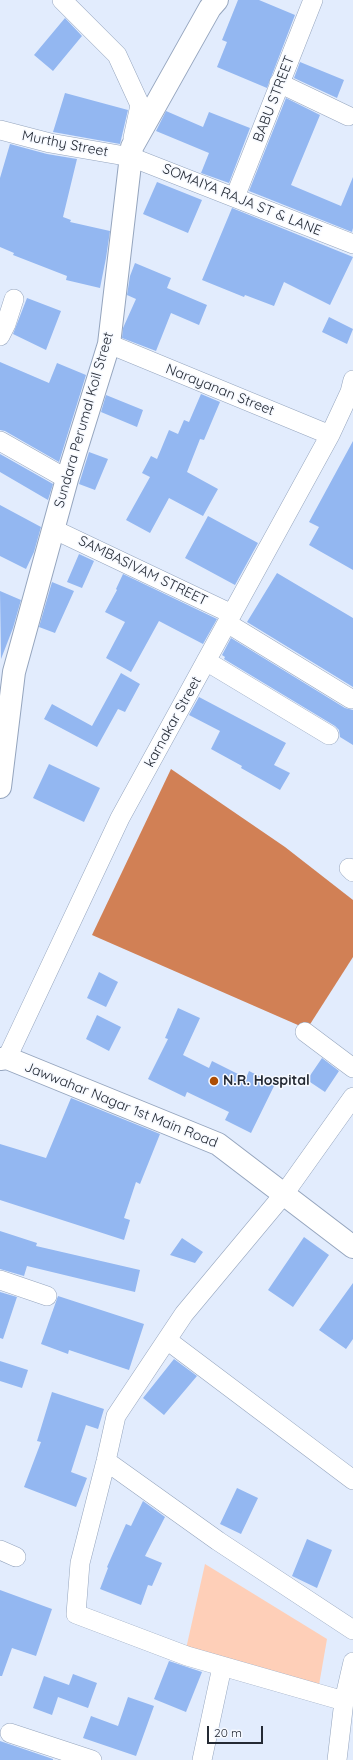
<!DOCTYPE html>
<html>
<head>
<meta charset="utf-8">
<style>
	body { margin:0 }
	#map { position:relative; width:353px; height:1760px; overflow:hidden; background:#e2ecfd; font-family:Quicksand,sans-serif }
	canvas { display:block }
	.scale { position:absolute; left:207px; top:1726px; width:56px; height:18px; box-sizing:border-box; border:2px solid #242a34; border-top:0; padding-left:5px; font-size:12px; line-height:14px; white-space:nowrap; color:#242a34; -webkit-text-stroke:3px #f6f9ff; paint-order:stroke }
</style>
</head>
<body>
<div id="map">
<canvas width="353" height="1760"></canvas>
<div class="scale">20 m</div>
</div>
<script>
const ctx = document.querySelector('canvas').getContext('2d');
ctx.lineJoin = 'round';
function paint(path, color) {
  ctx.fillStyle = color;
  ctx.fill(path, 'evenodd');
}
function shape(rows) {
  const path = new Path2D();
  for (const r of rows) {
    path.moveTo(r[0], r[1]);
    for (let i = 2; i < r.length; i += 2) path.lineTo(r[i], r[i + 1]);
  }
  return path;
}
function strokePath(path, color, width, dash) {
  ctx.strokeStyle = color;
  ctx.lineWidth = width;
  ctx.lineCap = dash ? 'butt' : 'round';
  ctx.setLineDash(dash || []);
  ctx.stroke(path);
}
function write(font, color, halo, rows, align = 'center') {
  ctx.font = font + ' Quicksand,sans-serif';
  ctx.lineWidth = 3;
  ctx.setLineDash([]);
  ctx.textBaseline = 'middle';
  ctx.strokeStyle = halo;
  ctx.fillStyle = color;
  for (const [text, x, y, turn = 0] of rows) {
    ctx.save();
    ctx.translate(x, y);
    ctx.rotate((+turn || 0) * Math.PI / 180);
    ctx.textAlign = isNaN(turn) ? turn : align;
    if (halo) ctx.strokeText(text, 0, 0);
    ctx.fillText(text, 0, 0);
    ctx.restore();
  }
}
paint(shape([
	[205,1564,327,1639,319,1685,186,1649]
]), '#fecfb8');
paint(shape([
	[171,769,285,847,353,900,353,957,307,1029,92,935]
]), '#d18055');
paint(shape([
	[238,0,259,0,295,15,267,88,217,67,227,42,222,40],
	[65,18,82,36,53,71,34,55],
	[300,62,344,80,337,98,294,78],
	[65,93,128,110,120,144,53,132],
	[286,98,320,115,291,185,341,206,353,177,353,228,352,232,249,191],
	[166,111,203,127,209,112,250,128,229,183,201,173,209,153,156,131],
	[10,144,47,154,77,159,63,217,71,220,70,222,110,231,106,258,100,288,66,280,67,276,13,255,14,253,0,247,0,178],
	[157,182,202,200,188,233,143,214],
	[232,208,353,257,330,305,284,282,274,306,245,295,244,297,202,280],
	[135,263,171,278,167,288,207,305,199,325,171,313,156,351,122,338,123,328,136,299,127,295,130,276],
	[27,298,61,311,46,350,13,334],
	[329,317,353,329,347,344,322,332],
	[0,362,49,383,57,363,86,375,59,462,5,431,0,430],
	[201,394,220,402,204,440,200,439,187,472,218,489,203,516,169,498,150,533,126,520,150,477,142,473,151,456,157,459,169,430,178,434,184,420,189,422],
	[106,395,143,410,137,427,101,412],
	[353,441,353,570,309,545,319,527,309,522],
	[89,452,108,459,95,490,79,484],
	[0,454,53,484,48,500,0,472],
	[0,505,41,527,34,552,26,569,0,556],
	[208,516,258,543,235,585,185,558],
	[79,554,94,561,82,588,67,582],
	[277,573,353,618,353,687,247,622],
	[123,574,217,619,203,644,159,621,131,672,106,658,125,622,105,612,117,590,116,589],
	[52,582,74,591,55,633,39,627],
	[0,591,21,600,13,628,1,659],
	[231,638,345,708,353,710,353,745,340,737,339,730,335,726,224,659,225,657,222,655],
	[121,673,140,684,125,712,118,709,97,747,44,719,52,704,92,726],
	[199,697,286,743,274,765,290,773,280,790,241,768,242,766,211,749,220,731,189,715],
	[49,764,100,788,84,822,33,798],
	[99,972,118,982,106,1007,87,998],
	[178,1008,200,1018,183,1055,209,1068,212,1061,246,1078,249,1071,275,1084,251,1133,225,1120,229,1112,187,1092,185,1097,148,1079,168,1039,165,1038],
	[97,1015,121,1027,109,1051,86,1039],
	[322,1058,339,1071,325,1092,307,1080],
	[71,1098,160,1134,140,1184,136,1182,124,1218,130,1220,124,1240,0,1200,0,1144,46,1158],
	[0,1231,37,1243,36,1246,140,1270,135,1292,27,1266,24,1276,0,1269],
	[304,1237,329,1255,293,1307,268,1290],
	[182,1238,203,1252,195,1263,170,1255],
	[353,1283,353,1339,346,1349,319,1330],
	[0,1292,17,1297,3,1339,0,1338],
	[58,1296,144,1324,129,1370,69,1350,68,1354,41,1344],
	[174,1359,197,1376,164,1415,143,1398],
	[0,1361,28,1370,22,1388,0,1381],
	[52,1392,104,1409,98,1429,86,1425,71,1472,87,1478,76,1507,24,1487,41,1442,37,1441],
	[237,1488,258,1498,241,1534,220,1524],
	[143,1501,165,1517,145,1556,162,1563,152,1586,148,1585,141,1605,100,1589,108,1568,107,1567,126,1524,131,1526],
	[307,1539,332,1550,317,1588,292,1576],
	[0,1590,52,1609,36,1656,12,1648,2,1676,0,1676],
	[169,1661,202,1672,186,1712,154,1699],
	[73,1674,97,1683,88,1708,58,1697,52,1715,33,1708,44,1676,69,1685],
	[128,1697,154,1706,136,1756,83,1738,91,1716,118,1726],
	[0,1741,53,1759,53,1760,0,1760]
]), '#93b7f1');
const street = shape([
	[62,0,117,55,140,105,133,138],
	[279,83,348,116],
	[0,130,50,143,131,157,353,244],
	[235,197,313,0],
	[0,336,6,324,14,299],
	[109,344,330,435],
	[0,441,67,479],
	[53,529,232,614],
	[227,623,351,699],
	[206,661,329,735],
	[349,868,353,872],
	[305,1032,353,1068],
	[7,1058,120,818,330,435,350,392,353,380],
	[0,1280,47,1296],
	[167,1340,353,1480],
	[106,1461,218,1541,353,1630],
	[0,1550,16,1557],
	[344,1701,187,1656,76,1614,80,1563,106,1461,116,1416,184,1314,284,1194,353,1097],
	[10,1733,92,1760],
	[202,1760,222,1667],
	[337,1760,344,1701,353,1662]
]);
const secondary = shape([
	[0,787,14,672,67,479,109,344,132,147,210,8,217,0],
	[0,1059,7,1058,218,1144,353,1247]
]);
strokePath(street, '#95a5be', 20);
strokePath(secondary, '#95a5be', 24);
strokePath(street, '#fff', 19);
strokePath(secondary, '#fff', 22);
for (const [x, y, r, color] of [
	[214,1081,5,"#ad4d03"]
]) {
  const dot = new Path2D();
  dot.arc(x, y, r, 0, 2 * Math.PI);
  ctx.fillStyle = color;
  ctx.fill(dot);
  strokePath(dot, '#f6f9ff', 1.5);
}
write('14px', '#242a34', '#f6f9ff', [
	["BABU STREET",274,99,-69],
	["Murthy Street",65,144,11],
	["SOMAIYA RAJA ST & LANE",242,200,22],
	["Narayanan Street",220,390,22],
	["Sundara Perumal Koil Street",84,420,-74],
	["SAMBASIVAM STREET",143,571,26],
	["karnakar Street",173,722,-61],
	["Jawwahar Nagar 1st Main Road",121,1105,22]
]);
write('bold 14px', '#242a34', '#f6f9ff', [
	["N.R. Hospital",223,1081]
], 'left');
</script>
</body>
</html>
